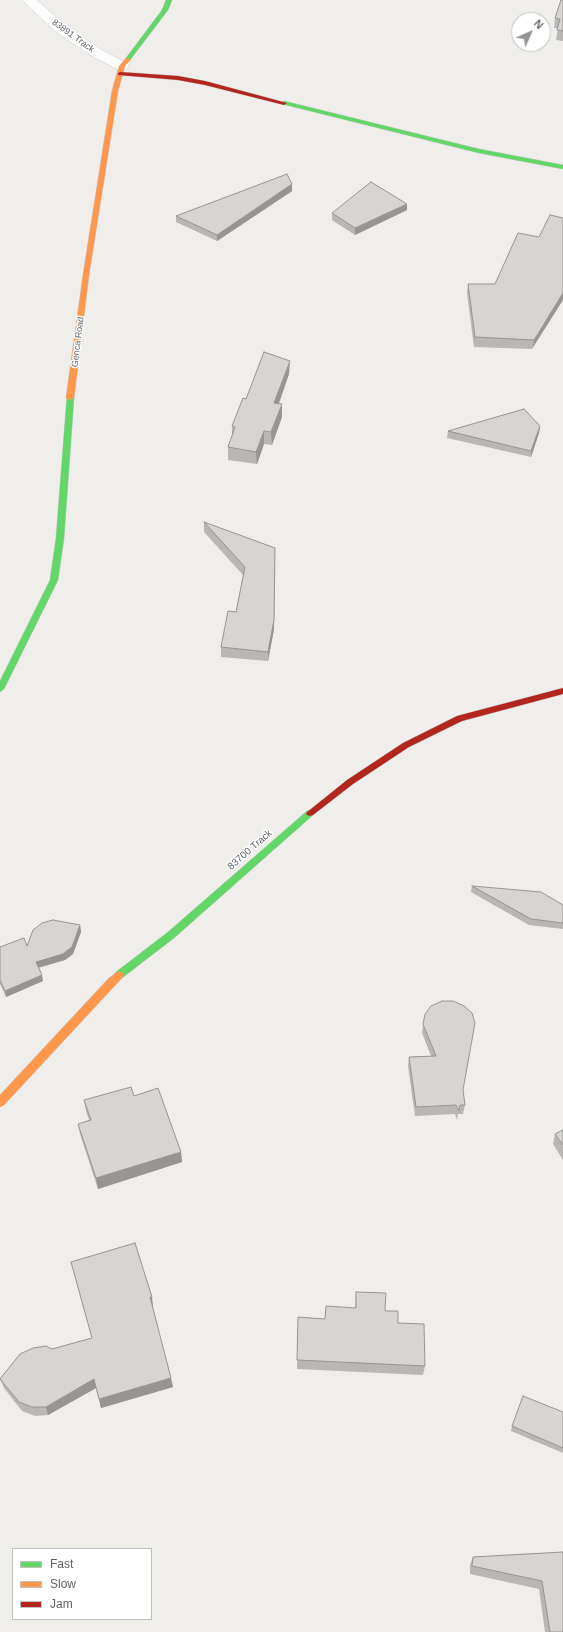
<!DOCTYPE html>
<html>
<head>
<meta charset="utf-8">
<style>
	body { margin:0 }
	#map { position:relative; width:563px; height:1632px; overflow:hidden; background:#efeeea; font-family:Helvetica,sans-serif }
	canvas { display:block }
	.legend { position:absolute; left:12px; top:1548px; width:140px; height:72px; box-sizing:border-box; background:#fff; border:1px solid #bfc1c3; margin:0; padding:5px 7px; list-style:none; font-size:12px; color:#5f6368 }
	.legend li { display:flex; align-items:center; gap:8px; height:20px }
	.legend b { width:20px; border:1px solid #bfc1c3 }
	.north { position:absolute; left:511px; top:12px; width:40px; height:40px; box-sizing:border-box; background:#fff; border:1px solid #bfc1c3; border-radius:50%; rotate:45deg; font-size:11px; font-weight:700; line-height:16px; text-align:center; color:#5f6368 }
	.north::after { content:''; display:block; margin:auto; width:14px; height:18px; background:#919496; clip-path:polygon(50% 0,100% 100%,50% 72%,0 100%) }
</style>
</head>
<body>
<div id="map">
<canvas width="563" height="1632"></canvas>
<ul class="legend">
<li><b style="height:5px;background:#63d668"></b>Fast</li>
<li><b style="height:5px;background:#ff974d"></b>Slow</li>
<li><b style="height:5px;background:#b3261e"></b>Jam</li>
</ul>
<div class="north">N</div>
</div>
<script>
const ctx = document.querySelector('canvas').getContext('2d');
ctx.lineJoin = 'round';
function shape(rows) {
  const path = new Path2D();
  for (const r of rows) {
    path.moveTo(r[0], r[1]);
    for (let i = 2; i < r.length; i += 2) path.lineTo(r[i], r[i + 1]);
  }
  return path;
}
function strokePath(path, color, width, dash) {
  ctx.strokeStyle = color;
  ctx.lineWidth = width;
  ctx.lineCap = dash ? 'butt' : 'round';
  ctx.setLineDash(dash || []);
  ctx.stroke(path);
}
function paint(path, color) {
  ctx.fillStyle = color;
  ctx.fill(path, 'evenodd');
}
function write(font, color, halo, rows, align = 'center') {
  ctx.font = font + ' Helvetica,sans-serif';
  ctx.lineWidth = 3;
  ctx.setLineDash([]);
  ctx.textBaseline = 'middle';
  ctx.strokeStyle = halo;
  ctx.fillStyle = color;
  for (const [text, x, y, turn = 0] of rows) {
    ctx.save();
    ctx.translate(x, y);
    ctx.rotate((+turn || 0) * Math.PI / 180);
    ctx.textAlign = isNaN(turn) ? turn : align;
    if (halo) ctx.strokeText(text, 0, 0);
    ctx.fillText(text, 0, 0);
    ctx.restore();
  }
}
const street = shape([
	[22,0,37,0,66,26,102,50,127,63,129,66,127,69,122,70,117,69,92,56,56,32,22,0]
]);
const fast = shape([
	[166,0,172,0,168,10,130,60,126,60,126,58,162,10,166,0],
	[284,101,479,149,563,165,563,169,479,153,282,104,281,103,284,101],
	[67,396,73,396,74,398,64,538,58,580,4,689,0,692,0,681,50,580,56,538,67,396],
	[310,810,313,811,314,813,313,815,174,938,122,978,119,979,116,978,114,975,116,972,168,932,307,811,310,810]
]);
const slow = shape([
	[126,58,131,59,125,66,118,91,89,275,74,398,70,400,66,398,83,275,112,91,119,66,126,58],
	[119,971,122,972,124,975,122,978,4,1105,0,1107,0,1095,109,978,119,971]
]);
const jam = shape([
	[120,72,178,76,205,81,287,103,284,105,205,85,178,80,118,75,118,73,120,72],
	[563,688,563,694,462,721,409,747,353,784,313,815,310,816,307,815,306,813,347,780,403,743,457,716,563,688]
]);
strokePath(street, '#cbcccc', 1);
strokePath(fast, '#cacacb', 1);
strokePath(slow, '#cacacb', 1);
strokePath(jam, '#cacacb', 1);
paint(street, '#fdfcfc');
paint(fast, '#63d668');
paint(slow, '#ff974d');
paint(jam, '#b3261e');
paint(shape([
	[563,0,563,41,556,40,558,28,554,28,555,18],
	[292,184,292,191,217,241,176,222,176,216],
	[407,210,355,235,332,220,332,213],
	[563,218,532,349,474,347,467,293,468,284,495,284,539,237],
	[289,374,279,404,282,417,272,445,264,444,257,464,228,460,228,447,232,435,232,426,246,399],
	[540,426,539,433,531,457,447,438,448,431],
	[204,522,275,548,274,629,268,661,221,657,221,647,236,612,243,575,204,532],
	[472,886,563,905,563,929,529,925,471,892],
	[80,925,81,932,73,954,65,960,38,968,43,981,6,997,0,984,0,947,27,946],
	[423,1024,463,1091,465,1105,463,1114,458,1114,457,1120,455,1114,415,1116,408,1066,409,1057,431,1056,422,1033],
	[134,1096,181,1152,182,1162,98,1189,80,1134,78,1124,89,1120,86,1111,84,1100],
	[563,1130,563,1160,553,1144,555,1134],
	[71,1262,153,1306,152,1306,171,1378,173,1387,101,1408,96,1388,48,1415,35,1416,22,1411,4,1388,0,1379,52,1349,92,1338],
	[356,1292,385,1311,398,1323,425,1366,423,1375,297,1369,298,1317,325,1319,355,1308],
	[563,1412,563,1453,511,1431,512,1426],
	[563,1552,563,1632,545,1632,539,1589,470,1574,470,1565,473,1557]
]), '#b8b7b5');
paint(shape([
	[292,184,292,191,217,241,217,235],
	[407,204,407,210,355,235,355,228],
	[563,293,563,300,532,349,534,340],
	[290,361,289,374,274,416,274,403],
	[282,404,282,417,272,445,271,432],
	[540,426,539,433,531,457,531,451],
	[264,431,264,444,257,464,256,452],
	[275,548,274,629,268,661,268,652],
	[80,925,81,932,73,954,65,960,37,968,36,962],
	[42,975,43,981,6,997,5,991],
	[181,1152,182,1162,98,1189,96,1178],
	[150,1297,152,1297,153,1306,151,1307],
	[171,1378,173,1387,101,1408,99,1399],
	[94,1379,96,1388,48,1415,46,1407]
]), '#969594');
const building = shape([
	[561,0,563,0,563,31,557,30,560,19,555,18,561,0],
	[287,174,292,184,217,235,176,216,287,174],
	[371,182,407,204,355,228,332,213,371,182],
	[550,215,563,218,563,293,534,340,475,337,468,284,495,284,518,233,539,237,550,215],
	[264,352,290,361,274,403,282,404,271,432,264,431,256,452,228,447,235,427,232,426,243,398,246,399,264,352],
	[524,409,540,426,531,451,448,431,524,409],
	[204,522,275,548,274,620,268,652,221,647,228,611,236,612,245,567,204,522],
	[472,886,541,892,563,905,563,923,531,919,472,886],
	[53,920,80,925,72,947,63,954,36,962,42,975,5,991,0,980,0,947,24,938,27,946,33,930,42,923,53,920],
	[442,1001,453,1001,464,1006,472,1013,475,1023,463,1090,465,1105,460,1105,459,1111,456,1105,416,1107,409,1057,436,1056,423,1024,425,1014,431,1006,442,1001],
	[131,1087,134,1096,158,1088,181,1152,96,1178,78,1124,91,1120,84,1100,131,1087],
	[563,1130,563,1145,555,1134,563,1130],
	[135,1243,152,1297,150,1297,171,1378,99,1399,94,1379,46,1407,32,1407,19,1402,0,1379,20,1354,33,1348,46,1346,52,1349,92,1338,71,1262,135,1243],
	[356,1292,386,1293,385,1311,398,1311,398,1323,424,1324,425,1366,297,1360,298,1317,325,1319,326,1306,356,1308,356,1292],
	[523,1396,563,1412,563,1448,512,1426,523,1396],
	[563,1552,563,1632,550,1632,542,1581,472,1566,473,1557,563,1552]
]);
paint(building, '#d6d5d3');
strokePath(building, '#969594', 1);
write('9px', '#5f6368', '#fff', [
	["83891 Track",73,36,36],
	["Genca Road",78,342,-83]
]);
write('10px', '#5f6368', '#fff', [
	["83700 Track",250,850,-41]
]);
</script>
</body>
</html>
